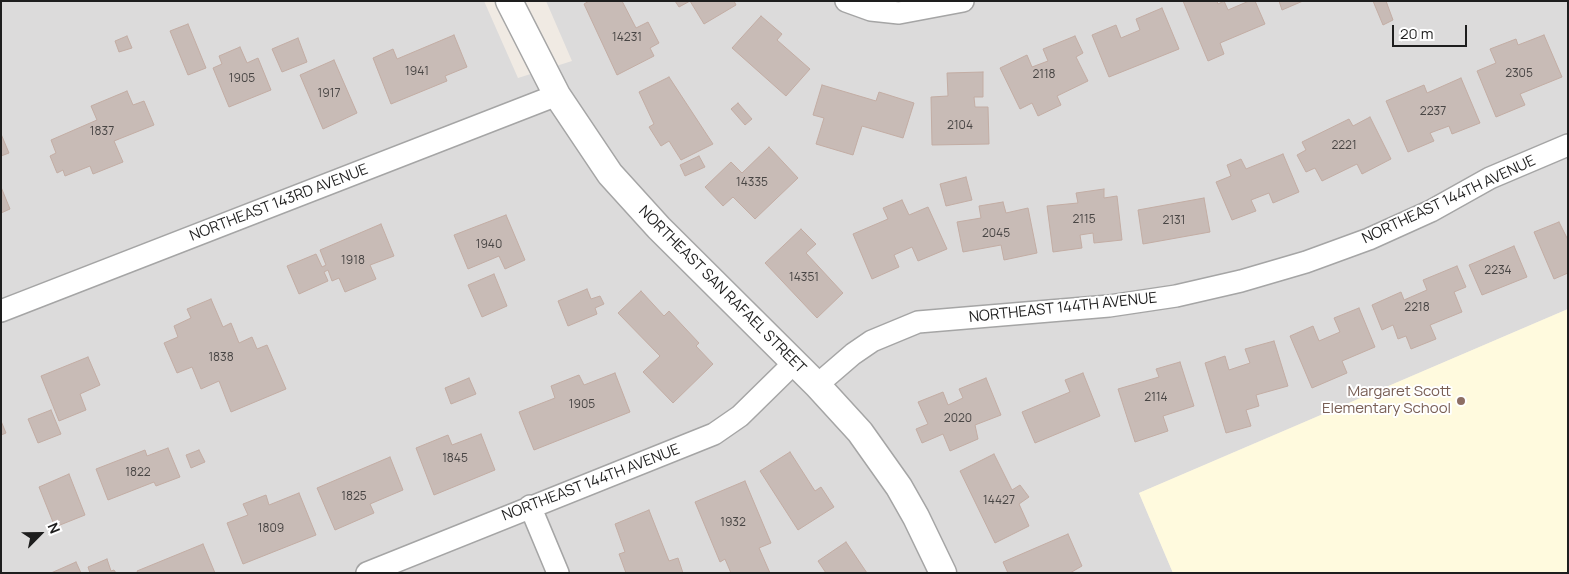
<!DOCTYPE html>
<html>
<head>
<meta charset="utf-8">
<style>
	body { margin:0 }
	#map { position:relative; width:1569px; height:574px; overflow:hidden; background:#f0eae3; font-family:Manrope,sans-serif }
	canvas { display:block }
	.frame { position:absolute; inset:0; border:2px solid #1e1e1e; pointer-events:none }
	.north { position:absolute; left:15px; top:509px; width:50px; height:50px; -webkit-text-stroke:4px #fff; paint-order:stroke; rotate:67deg; font-size:14px; font-weight:700; line-height:20px; text-align:center; color:#1e1e1e }
	.north::after { content:''; display:block; margin:auto; width:18px; height:22px; background:#1e1e1e; clip-path:polygon(50% 0,100% 100%,50% 72%,0 100%) }
	.scale { position:absolute; left:1392px; top:25px; width:75px; height:22px; box-sizing:border-box; border:2px solid #1e1e1e; border-top:0; padding-left:6px; font-size:15px; line-height:18px; white-space:nowrap; color:#1e1e1e; -webkit-text-stroke:4px #fff; paint-order:stroke }
</style>
</head>
<body>
<div id="map">
<canvas width="1569" height="574"></canvas>
<div class="frame"></div>
<div class="north">N</div>
<div class="scale">20 m</div>
</div>
<script>
const ctx = document.querySelector('canvas').getContext('2d');
ctx.lineJoin = 'round';
function fill(path, color) {
  ctx.fillStyle = color;
  ctx.fill(path, 'evenodd');
}
function toPath(rows) {
  const path = new Path2D();
  for (const r of rows) {
    path.moveTo(r[0], r[1]);
    for (let i = 2; i < r.length; i += 2) path.lineTo(r[i], r[i + 1]);
  }
  return path;
}
function stroke(path, color, width, dash) {
  ctx.strokeStyle = color;
  ctx.lineWidth = width;
  ctx.lineCap = dash ? 'butt' : 'round';
  ctx.setLineDash(dash || []);
  ctx.stroke(path);
}
function label(font, color, halo, rows, align = 'center') {
  ctx.font = font + ' Manrope,sans-serif';
  ctx.lineWidth = 4;
  ctx.setLineDash([]);
  ctx.textBaseline = 'middle';
  ctx.strokeStyle = halo;
  ctx.fillStyle = color;
  for (const [text, x, y, turn = 0] of rows) {
    ctx.save();
    ctx.translate(x, y);
    ctx.rotate((+turn || 0) * Math.PI / 180);
    ctx.textAlign = isNaN(turn) ? turn : align;
    if (halo) ctx.strokeText(text, 0, 0);
    ctx.fillText(text, 0, 0);
    ctx.restore();
  }
}
const residential = toPath([
	[1,1,484,1,518,78,572,61,546,1,1568,1,1568,309,1139,493,1173,573,1,573]
]);
const education = toPath([
	[1568,309,1568,573,1173,573,1139,493]
]);
const building = toPath([
	[589,1,622,1,636,28,648,22,659,43,650,48,654,56,617,75,584,4,589,1],
	[675,1,690,1,679,7,675,1],
	[690,1,734,1,736,5,704,24,690,1],
	[1183,1,1217,1,1218,4,1224,1,1228,10,1249,1,1255,1,1265,24,1220,43,1224,54,1208,61,1183,1],
	[1279,1,1303,1,1282,10,1279,1],
	[1373,1,1386,1,1393,20,1383,25,1373,1],
	[1162,8,1179,49,1109,77,1092,35,1116,25,1121,38,1140,30,1136,19,1162,8],
	[761,16,782,34,777,40,810,69,786,96,732,48,761,16],
	[188,24,206,68,188,75,170,31,188,24],
	[454,35,467,67,445,76,447,81,391,104,373,58,393,49,397,59,454,35],
	[1544,35,1562,77,1520,94,1525,105,1496,117,1477,71,1496,63,1490,49,1516,39,1518,45,1544,35],
	[127,36,132,48,119,52,115,41,127,36],
	[1075,36,1083,53,1076,57,1088,81,1057,96,1061,105,1038,116,1032,103,1020,109,1000,68,1027,55,1032,67,1048,61,1043,49,1075,36],
	[298,38,307,62,282,72,272,49,298,38],
	[240,47,247,63,258,58,271,90,229,107,213,68,222,64,219,56,240,47],
	[334,60,357,113,323,129,300,75,334,60],
	[983,72,983,97,974,97,975,107,988,107,989,144,932,145,931,97,948,96,947,73,983,72],
	[669,77,713,144,681,160,669,141,661,146,649,127,654,124,639,92,669,77],
	[1461,78,1480,123,1452,134,1449,126,1430,133,1434,141,1408,152,1386,101,1424,85,1427,93,1461,78],
	[822,85,876,101,879,92,914,103,903,138,862,126,853,155,816,144,824,118,813,115,822,85],
	[127,91,133,105,144,101,154,125,114,141,123,162,93,174,90,166,65,176,63,170,57,173,50,156,56,153,51,140,97,120,91,106,127,91],
	[738,103,752,119,745,125,731,109,738,103],
	[1370,117,1391,159,1362,174,1357,164,1322,181,1315,168,1306,172,1297,155,1306,150,1302,142,1349,119,1353,126,1370,117],
	[1,134,9,153,1,156,1,134],
	[769,147,798,178,755,219,733,197,723,206,705,187,731,162,742,173,769,147],
	[1283,154,1299,192,1273,203,1269,193,1251,200,1256,211,1232,220,1216,182,1231,176,1227,165,1241,159,1246,169,1283,154],
	[699,156,705,167,685,176,680,165,699,156],
	[966,177,972,200,946,206,940,184,966,177],
	[1,187,10,209,1,213,1,187],
	[1104,189,1104,198,1117,196,1122,240,1094,243,1093,233,1080,235,1082,248,1053,252,1047,206,1078,203,1076,193,1104,189],
	[1204,198,1210,232,1143,244,1138,210,1204,198],
	[902,200,909,215,928,207,947,249,918,261,912,247,894,255,899,267,872,279,853,234,888,219,883,208,902,200],
	[1003,202,1006,213,1028,208,1037,253,1004,260,1001,245,963,252,957,222,981,218,979,206,1003,202],
	[506,215,525,260,505,269,499,256,468,269,454,235,506,215],
	[1559,222,1568,240,1568,273,1554,279,1534,232,1559,222],
	[381,224,394,256,370,265,376,279,345,292,339,278,332,281,328,270,324,272,328,281,299,294,287,266,316,254,322,267,326,265,320,250,381,224],
	[801,229,816,244,806,253,843,293,817,318,765,263,801,229],
	[1514,246,1527,277,1482,295,1469,265,1514,246],
	[1457,266,1466,287,1454,292,1462,312,1430,325,1436,339,1411,349,1406,336,1398,339,1393,325,1382,330,1372,305,1401,292,1404,300,1427,290,1423,280,1457,266],
	[494,274,507,306,482,317,468,285,494,274],
	[587,289,591,299,600,296,604,304,595,308,597,314,568,326,558,301,587,289],
	[641,291,664,316,669,311,699,343,696,346,713,364,673,403,643,372,660,356,618,313,641,291],
	[211,299,223,327,231,323,239,343,252,337,257,349,267,345,286,389,231,412,219,381,201,389,192,367,177,373,164,343,178,337,174,326,191,318,187,309,211,299],
	[1359,308,1375,347,1342,361,1347,373,1312,388,1290,336,1313,326,1319,341,1340,332,1334,318,1359,308],
	[1274,341,1288,386,1256,395,1259,406,1246,410,1251,426,1226,433,1205,363,1225,356,1229,370,1250,363,1245,349,1274,341],
	[88,357,100,385,80,394,86,410,59,421,41,376,88,357],
	[1180,362,1194,406,1163,416,1168,431,1135,442,1118,389,1159,377,1156,369,1180,362],
	[615,373,630,412,534,450,519,412,555,398,551,386,579,375,584,385,615,373],
	[1083,373,1100,416,1035,443,1022,412,1070,392,1065,380,1083,373],
	[469,378,476,394,451,404,445,388,469,378],
	[986,378,1001,415,975,425,978,439,950,451,943,434,922,443,916,429,928,424,918,402,943,392,948,405,963,398,959,389,986,378],
	[51,410,61,434,38,443,28,419,51,410],
	[1,421,6,433,1,435,1,421],
	[481,434,495,470,434,495,416,448,448,435,452,445,481,434],
	[168,448,180,477,156,486,154,482,108,500,96,469,145,450,147,456,168,448],
	[199,450,205,462,191,468,186,455,199,450],
	[790,452,815,491,821,487,834,507,798,530,760,471,790,452],
	[994,454,1012,490,1020,485,1029,497,1019,504,1029,526,995,543,960,471,994,454],
	[390,457,403,490,370,504,374,513,335,530,317,488,390,457],
	[69,474,85,515,55,527,39,487,69,474],
	[745,481,771,543,759,548,770,573,731,573,725,559,720,562,695,502,745,481],
	[299,493,316,535,243,564,227,523,248,515,243,504,266,495,269,505,299,493],
	[649,510,669,561,678,558,683,573,626,573,619,554,625,552,615,524,649,510],
	[1068,534,1082,566,1070,573,1008,573,1003,562,1068,534],
	[846,542,867,573,826,573,818,561,846,542],
	[203,544,215,573,138,573,137,571,203,544],
	[107,559,111,571,114,570,116,573,90,573,88,567,107,559],
	[76,562,81,573,51,573,76,562]
]);
const minor = toPath([
	[846,1,871,10,899,13,963,1],
	[1,311,557,95],
	[817,385,853,354,872,341,918,322,1109,306,1176,296,1241,281,1306,262,1369,239,1431,211,1490,178,1568,145],
	[530,506,558,573],
	[367,573,714,434,740,416,795,362]
]);
const tertiary = toPath([
	[509,1,557,95,610,174,659,228,817,385,860,432,899,487,916,517,943,573]
]);
const markers = [
	[1461,401,5,"#8d6e63"]
];
const numberNames = [
	["14231",627,38],
	["1941",417,72],
	["2305",1519,74],
	["2118",1044,75],
	["1905",242,79],
	["1917",329,94],
	["2237",1433,112],
	["2104",960,126],
	["1837",102,132],
	["2221",1344,146],
	["14335",752,183],
	["2115",1084,220],
	["2131",1174,221],
	["2045",996,234],
	["1940",489,245],
	["1918",353,261],
	["2234",1498,271],
	["14351",804,278],
	["2218",1417,308],
	["1838",221,358],
	["2114",1156,398],
	["1905",582,405],
	["2020",958,419],
	["1845",455,459],
	["1822",138,473],
	["1825",354,497],
	["14427",999,501],
	["1932",733,523],
	["1809",271,529]
];
const streetNames = [
	["NORTHEAST 144TH AVENUE",1449,200,-25],
	["NORTHEAST 143RD AVENUE",279,203,-21],
	["NORTHEAST SAN RAFAEL STREET",722,290,45],
	["NORTHEAST 144TH AVENUE",1063,308,-6],
	["NORTHEAST 144TH AVENUE",591,483,-21]
];
const educationNames = [
	["Margaret Scott",1451,392],
	["Elementary School",1451,409]
];
fill(residential, '#dcdbdb');
fill(education, '#fffade');
fill(building, '#c8bbb6');
stroke(building, '#c3ada4', 1);
stroke(minor, '#a5a5a5', 24);
stroke(tertiary, '#a5a5a5', 29);
stroke(minor, '#fff', 21);
stroke(tertiary, '#fff', 26);
for (const [x, y, r, color] of markers) {
  const dot = new Path2D();
  dot.arc(x, y, r, 0, 2 * Math.PI);
  ctx.fillStyle = color;
  ctx.fill(dot);
  stroke(dot, '#fff', 2);
}
label('12px', '#484544', null, numberNames);
label('15px', '#1e1e1e', '#fff', streetNames);
label('15px', '#785e54', '#fff', educationNames, 'right');
</script>
</body>
</html>
